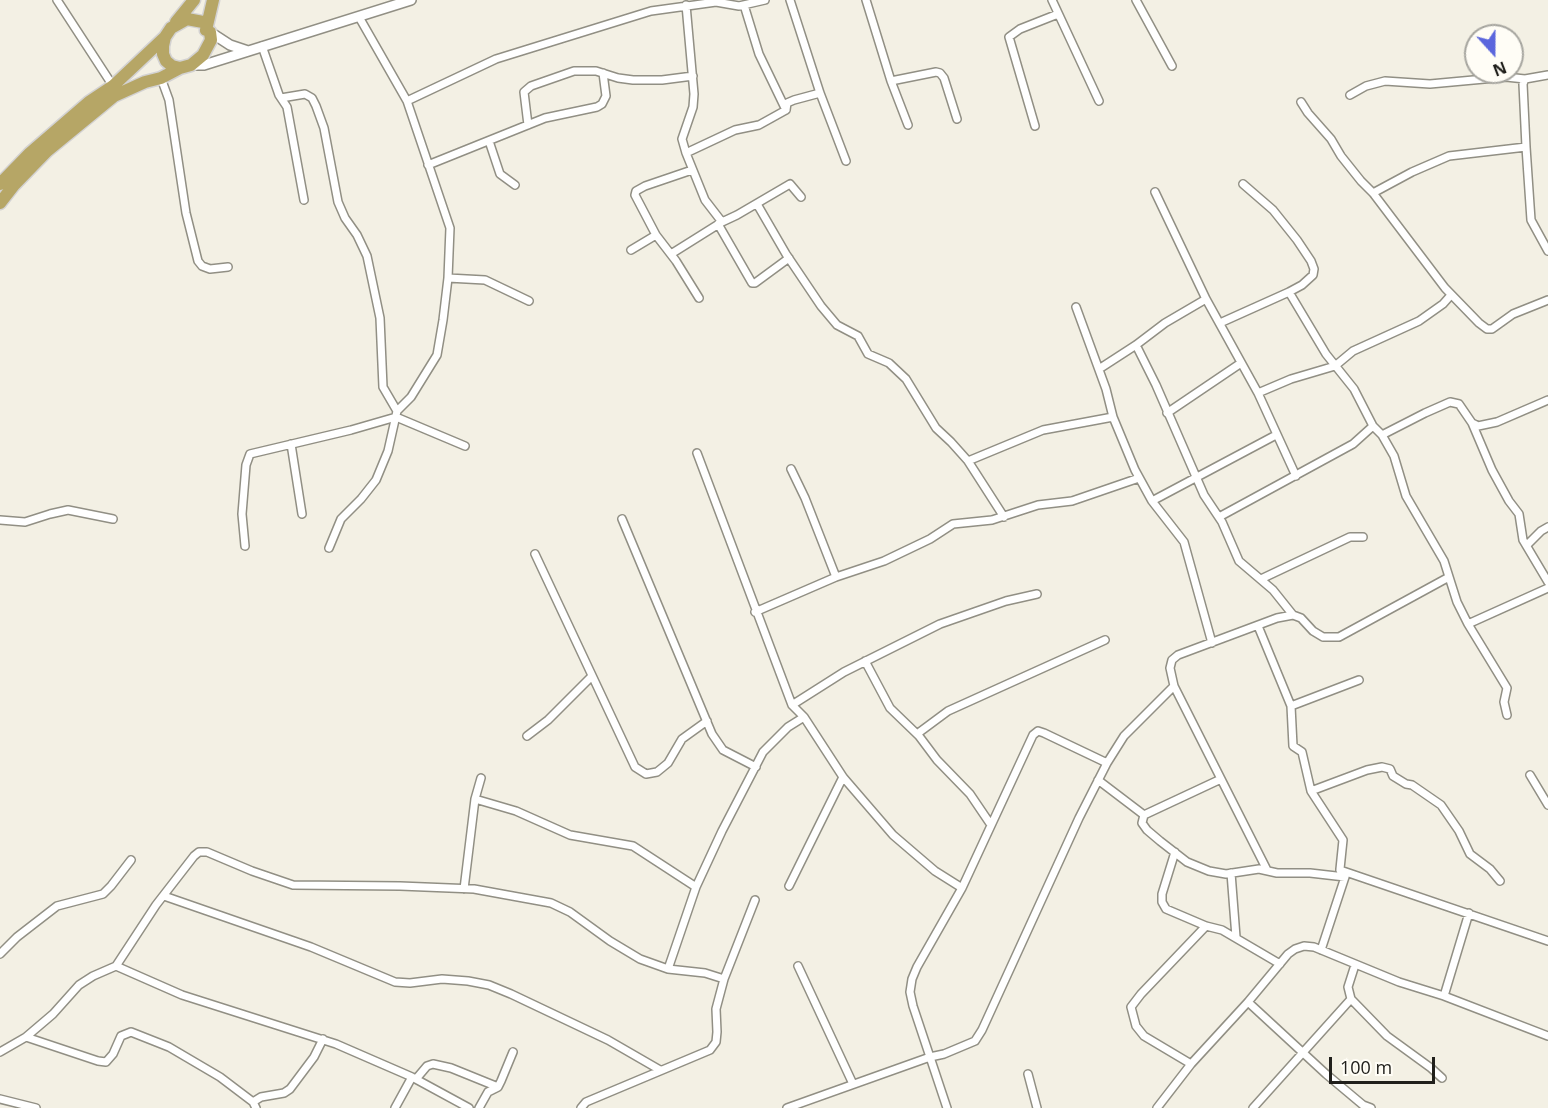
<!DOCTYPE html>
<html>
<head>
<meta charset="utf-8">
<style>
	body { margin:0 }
	#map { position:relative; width:1548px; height:1108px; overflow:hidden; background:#f3f0e4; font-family:"Open Sans",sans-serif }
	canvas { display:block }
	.north { position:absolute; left:1464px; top:24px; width:60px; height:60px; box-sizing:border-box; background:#fffdf6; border:2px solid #a6a59f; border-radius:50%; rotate:159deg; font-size:16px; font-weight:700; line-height:24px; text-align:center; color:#21201c }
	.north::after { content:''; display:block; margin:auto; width:21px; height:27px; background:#5b66dd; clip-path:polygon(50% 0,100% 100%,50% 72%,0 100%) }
	.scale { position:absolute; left:1329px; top:1057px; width:106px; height:27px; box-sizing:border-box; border:3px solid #21201c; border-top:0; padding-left:8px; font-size:18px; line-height:21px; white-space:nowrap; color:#21201c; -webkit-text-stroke:4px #fffdf6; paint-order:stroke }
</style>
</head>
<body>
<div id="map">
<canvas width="1548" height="1108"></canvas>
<div class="north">N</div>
<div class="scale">100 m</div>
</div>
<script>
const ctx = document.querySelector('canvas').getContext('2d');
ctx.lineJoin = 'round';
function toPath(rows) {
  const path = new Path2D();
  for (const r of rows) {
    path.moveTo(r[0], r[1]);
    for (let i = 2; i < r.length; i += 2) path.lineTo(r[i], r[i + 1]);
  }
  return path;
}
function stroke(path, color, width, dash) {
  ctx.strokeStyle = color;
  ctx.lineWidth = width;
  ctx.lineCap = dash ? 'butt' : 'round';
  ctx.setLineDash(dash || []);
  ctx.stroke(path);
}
const minor = toPath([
	[57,0,113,86],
	[790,0,820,93,846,161],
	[866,0,891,81,908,125],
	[1052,0,1099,101],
	[1136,0,1172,66],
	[686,5,694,94,693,107,682,139,686,153,705,200,722,222],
	[744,5,759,54,786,110,787,103,794,100,820,93],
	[359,17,407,101,450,228,448,278,485,280,529,301],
	[262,46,279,95,287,107,304,200],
	[161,78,169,100,186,213,198,261,202,266,210,269,228,267],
	[891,81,936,72,940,73,944,78,957,119],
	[1350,95,1366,86,1385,81,1430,84,1506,77,1525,79],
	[281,98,305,94,312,98,316,106,324,128,338,202,345,218,357,235,367,256,380,318,383,387,397,411,388,451,376,480,361,499,341,519,329,548],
	[407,101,496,59,651,11,716,2,739,6,765,0],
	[1301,102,1308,113,1331,139,1341,156,1361,181,1373,193,1445,288,1479,323,1487,329,1492,329,1513,314,1548,300],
	[528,125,524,92,531,86,574,71,596,71,618,78,633,80,662,80,693,76],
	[1035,126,1009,37,1020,29,1058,14],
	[489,141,500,174,515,185],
	[1526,147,1531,220,1548,251],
	[686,153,735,130,759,125,786,110],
	[428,165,545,118,597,107,602,104,606,96,603,73],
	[692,170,645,186,636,191,635,195,656,235,676,261,699,298],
	[1155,192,1206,299,1258,393,1296,476],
	[1373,193,1412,172,1449,156,1526,147,1523,84,1525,79,1548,75],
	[757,204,786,254,821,306,837,325,858,336,868,354,889,363,906,379,936,428,951,442,968,461,1004,517],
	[718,224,752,283,755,283,789,258],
	[631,250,656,235],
	[671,254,722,222,737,215,790,184,801,197],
	[1289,292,1326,354,1354,389,1373,426,1382,435,1394,456,1406,496,1444,561,1457,602,1468,624,1548,588],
	[1076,307,1106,389,1113,417,1135,470,1152,501,1184,542,1212,643],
	[1220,323,1289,292,1302,285,1313,275,1314,269,1311,261,1297,240,1273,210,1243,184],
	[1136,345,1156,385,1204,495,1222,522,1239,561,1273,590,1293,615],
	[1099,369,1136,345,1165,323,1206,299],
	[1258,393,1291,379,1335,366,1353,351,1419,321,1443,304,1451,295],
	[397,411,411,397,437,355,443,320,448,278],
	[1167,413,1241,363],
	[1472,423,1492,470,1509,501,1519,514,1523,540,1548,582],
	[1382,435,1425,413,1450,402,1459,404,1472,423,1478,426,1497,422,1548,400],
	[291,444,302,514],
	[697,453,792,705,804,717,843,777,893,835,935,871,962,888],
	[968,461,1043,430,1113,417],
	[791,469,805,498,836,577],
	[1152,501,1276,435],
	[1219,517,1353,444,1373,426],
	[622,519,712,734,723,750,756,767],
	[0,520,25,522,50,514,68,510,113,519],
	[1527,545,1541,531,1548,527],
	[245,546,242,514,246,465,250,454,351,430,396,417,465,446],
	[535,554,635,767,646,774,657,772,668,763,682,739,707,721],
	[1261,579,1350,537,1363,537],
	[755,612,836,577,884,561,930,539,953,524,992,520,1038,505,1072,501,1139,478],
	[1468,624,1507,688,1504,702,1507,715],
	[1258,626,1291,706,1293,746,1302,752,1311,791,1343,840,1340,869,1345,877,1321,950],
	[865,661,890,708,919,736,937,760,970,794,991,825],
	[792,705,844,672,940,624,1006,601,1037,594],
	[1291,706,1359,680],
	[917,734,948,711,1105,640],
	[527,736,548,720,592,676],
	[1530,775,1548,805],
	[1098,780,1144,815],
	[1311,791,1367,770,1382,767,1390,769,1393,776,1406,784,1412,785,1441,805,1459,831,1470,854,1490,869,1500,881],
	[475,799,516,811,570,835,633,846,696,887],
	[1144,815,1142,823,1147,830,1160,841,1187,862,1209,871,1226,874,1259,869,1277,873,1310,873,1345,877],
	[1144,815,1221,779],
	[1175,852,1162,894,1162,902,1166,909,1206,926,1222,930,1280,964],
	[1267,870,1174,686,1170,668,1172,660,1178,655,1277,618,1293,615,1301,618,1313,631,1323,637,1339,637,1449,577],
	[1340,870,1548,941],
	[1231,873,1236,937],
	[789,886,843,777],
	[464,889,475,799,481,778],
	[164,896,311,947,395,982,410,983,442,979,468,981,489,985,511,994,608,1040,660,1070],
	[0,954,17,937,57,906,103,894,111,886,131,860],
	[1355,965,1348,987,1351,999,1387,1036,1431,1068,1442,1078],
	[116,966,182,995,336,1044,412,1077,469,1108],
	[798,966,853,1084],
	[668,969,696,887,722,831,763,752,788,727,804,717],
	[1444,996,1469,913],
	[1248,1002,1326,1074,1363,1105,1371,1108],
	[26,1037,98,1061,106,1062,113,1054,121,1036,131,1032,169,1047,220,1077,253,1102,256,1108],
	[0,1052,26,1037,53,1014,79,985,93,976,116,966,156,905,194,856,199,852,207,852,252,871,293,885,400,886,474,889,551,903,570,912,610,941,640,959,668,969,705,973,724,979],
	[1191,1064,1144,1036,1136,1026,1131,1007,1141,994,1206,926],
	[1028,1074,1037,1108],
	[416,1079,427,1066,433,1064,451,1068,498,1087],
	[0,1099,36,1108],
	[253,1102,261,1097,284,1093,290,1089,314,1057,323,1039],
	[395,1108,412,1077],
	[479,1108,488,1092,498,1087,501,1081,513,1052],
	[581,1108,586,1102,710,1050,716,1042,717,1032,716,1009,724,979,755,900],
	[787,1108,930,1057,944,1054,975,1041,982,1030,1079,818,1107,763,1124,736,1174,686],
	[947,1108,913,1006,910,992,912,979,917,967,962,888,1033,735,1038,731,1044,733,1107,763],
	[1157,1108,1191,1064,1248,1002,1288,954,1295,949,1304,946,1314,947,1399,982,1444,996,1548,1036],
	[1253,1108,1351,999]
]);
const secondary = toPath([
	[210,32,230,45,248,51],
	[191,65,204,65,411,0]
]);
const trunk = toPath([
	[187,19,203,22,207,26,206,30,210,32,211,40,203,55,191,65,180,68,172,66,166,61,163,54,163,46,165,37,171,28,187,19],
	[176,22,194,0],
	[206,30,213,0],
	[0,184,30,153,89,102,113,86,165,37],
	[0,203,14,185,47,151,114,96,145,82,161,78,180,68]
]);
stroke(minor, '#918f84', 10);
stroke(secondary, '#918f84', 12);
stroke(trunk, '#d3d2d2', 15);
stroke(minor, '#fff', 7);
stroke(secondary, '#fff', 9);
stroke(trunk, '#b6a666', 12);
</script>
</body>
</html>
